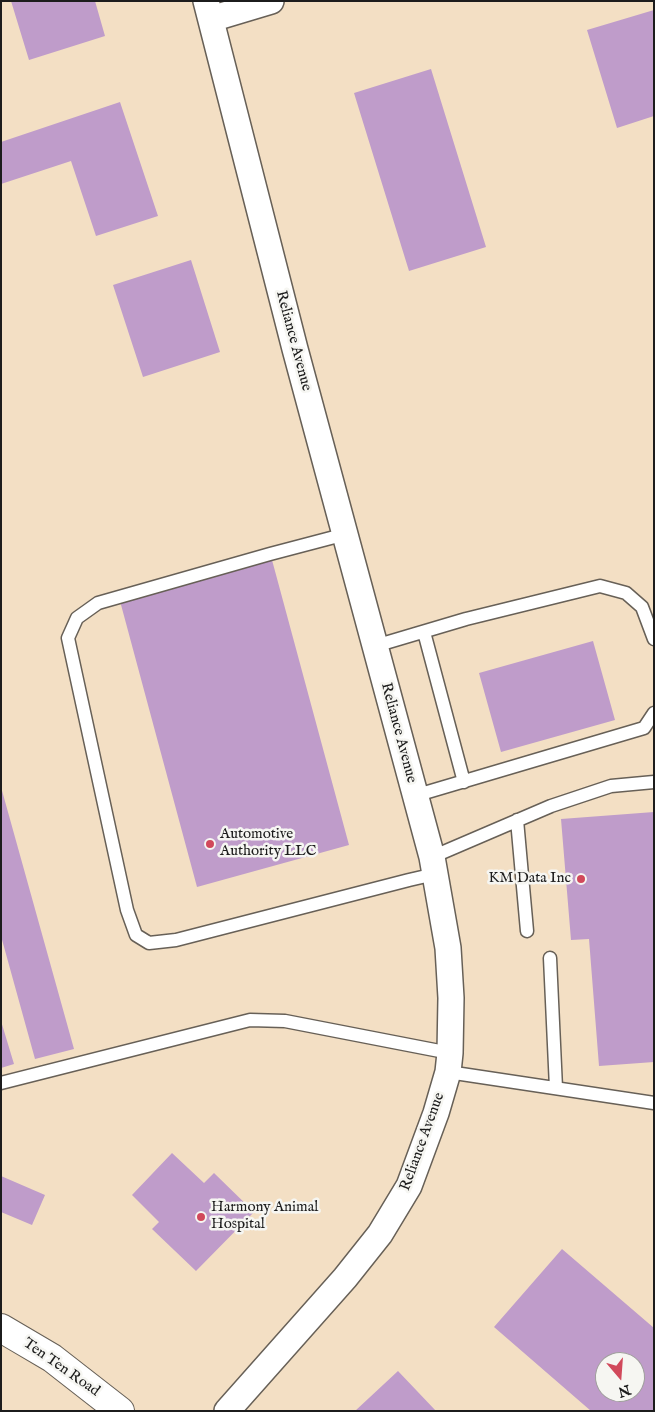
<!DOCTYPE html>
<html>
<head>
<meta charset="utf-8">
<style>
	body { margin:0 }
	#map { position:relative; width:655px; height:1412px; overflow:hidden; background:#f3dfc4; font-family:"IM FELL English",serif }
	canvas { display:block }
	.frame { position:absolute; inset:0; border:2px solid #1c1c1c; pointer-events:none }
	.north { position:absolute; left:595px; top:1352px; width:50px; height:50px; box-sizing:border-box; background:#f6f6f2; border:1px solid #9f9f9c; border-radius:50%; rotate:162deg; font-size:14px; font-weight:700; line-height:20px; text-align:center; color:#1c1c1c }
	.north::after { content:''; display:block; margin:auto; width:18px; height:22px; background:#d1495b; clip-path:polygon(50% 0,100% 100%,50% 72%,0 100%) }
</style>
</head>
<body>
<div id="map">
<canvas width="655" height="1412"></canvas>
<div class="frame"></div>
<div class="north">N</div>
</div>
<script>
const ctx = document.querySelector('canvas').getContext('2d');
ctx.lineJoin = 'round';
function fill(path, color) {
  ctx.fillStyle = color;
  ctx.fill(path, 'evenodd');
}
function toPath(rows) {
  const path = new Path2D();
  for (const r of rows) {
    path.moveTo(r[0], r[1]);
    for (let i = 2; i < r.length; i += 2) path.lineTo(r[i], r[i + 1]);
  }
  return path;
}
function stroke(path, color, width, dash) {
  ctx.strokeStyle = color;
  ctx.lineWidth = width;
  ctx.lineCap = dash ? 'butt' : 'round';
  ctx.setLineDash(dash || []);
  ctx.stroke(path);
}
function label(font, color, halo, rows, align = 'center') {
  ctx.font = font + ' "IM FELL English",serif';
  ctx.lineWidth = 5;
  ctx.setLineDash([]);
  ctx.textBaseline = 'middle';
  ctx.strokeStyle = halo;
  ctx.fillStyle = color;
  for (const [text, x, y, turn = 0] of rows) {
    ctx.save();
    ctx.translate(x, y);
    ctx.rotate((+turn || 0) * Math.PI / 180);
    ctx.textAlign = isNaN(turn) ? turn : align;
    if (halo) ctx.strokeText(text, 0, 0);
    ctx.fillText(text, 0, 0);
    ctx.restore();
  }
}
const building = toPath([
	[11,1,95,1,105,36,29,60],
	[654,10,654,116,617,128,587,30],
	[431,69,486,247,409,271,354,93],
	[120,102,158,216,96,236,71,161,1,184,1,142],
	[191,260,220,352,143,377,113,285],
	[272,560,349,845,197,887,120,601],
	[593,641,615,720,501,752,479,673],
	[1,787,74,1049,35,1059,1,936],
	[654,812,654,1062,599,1066,589,939,571,940,561,819],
	[1,1021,14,1064,1,1068],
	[172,1153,204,1183,214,1173,254,1212,196,1271,152,1229,159,1222,132,1195],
	[1,1176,45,1195,32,1225,1,1212],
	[562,1249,654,1328,654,1411,591,1411,494,1327],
	[605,1362,635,1362,635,1392,605,1392],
	[398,1371,436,1411,355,1411]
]);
const lane = toPath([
	[346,534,270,554,98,603,77,618,68,638,127,910,136,935,149,943,176,940,409,880,435,874],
	[424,632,464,782],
	[375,646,466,619,600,586,626,593,642,607,654,639],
	[414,796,644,728,654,713],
	[517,820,527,931],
	[432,857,551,806,611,786,654,782],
	[550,958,556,1088],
	[448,1072,654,1103],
	[1,1083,250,1020,285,1021,450,1053]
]);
const street = toPath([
	[206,1,295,349,432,857,448,948,451,998,450,1053,448,1072,436,1113,409,1186,380,1234,345,1278,227,1411],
	[211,19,271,1]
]);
const secondary = toPath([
	[1,1328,52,1358,120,1411]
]);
const markers = [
	[210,844,5,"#d1495b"],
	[581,879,5,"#d1495b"],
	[201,1217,5,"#d1495b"]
];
const streetNames = [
	["Reliance Avenue",293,341,75],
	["Reliance Avenue",398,733,75],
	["Reliance Avenue",423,1142,-70],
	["Ten Ten Road",61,1368,35]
];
const poiNames = [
	["Automotive",220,835],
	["Authority LLC",220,852],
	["KM Data Inc",571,879,"right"],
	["Harmony Animal",211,1208],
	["Hospital",211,1225]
];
fill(building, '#bf9cca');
stroke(lane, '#676057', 15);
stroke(street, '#676057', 28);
stroke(secondary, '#676057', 30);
stroke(lane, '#fff', 12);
stroke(street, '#fff', 25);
stroke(secondary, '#fff', 28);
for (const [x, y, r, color] of markers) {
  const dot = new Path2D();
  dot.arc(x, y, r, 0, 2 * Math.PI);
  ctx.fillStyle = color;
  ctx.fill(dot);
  stroke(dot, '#f6f6f2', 2);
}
label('15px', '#1c1c1c', '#f6f6f2', streetNames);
label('15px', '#1c1c1c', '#f6f6f2', poiNames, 'left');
</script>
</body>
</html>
